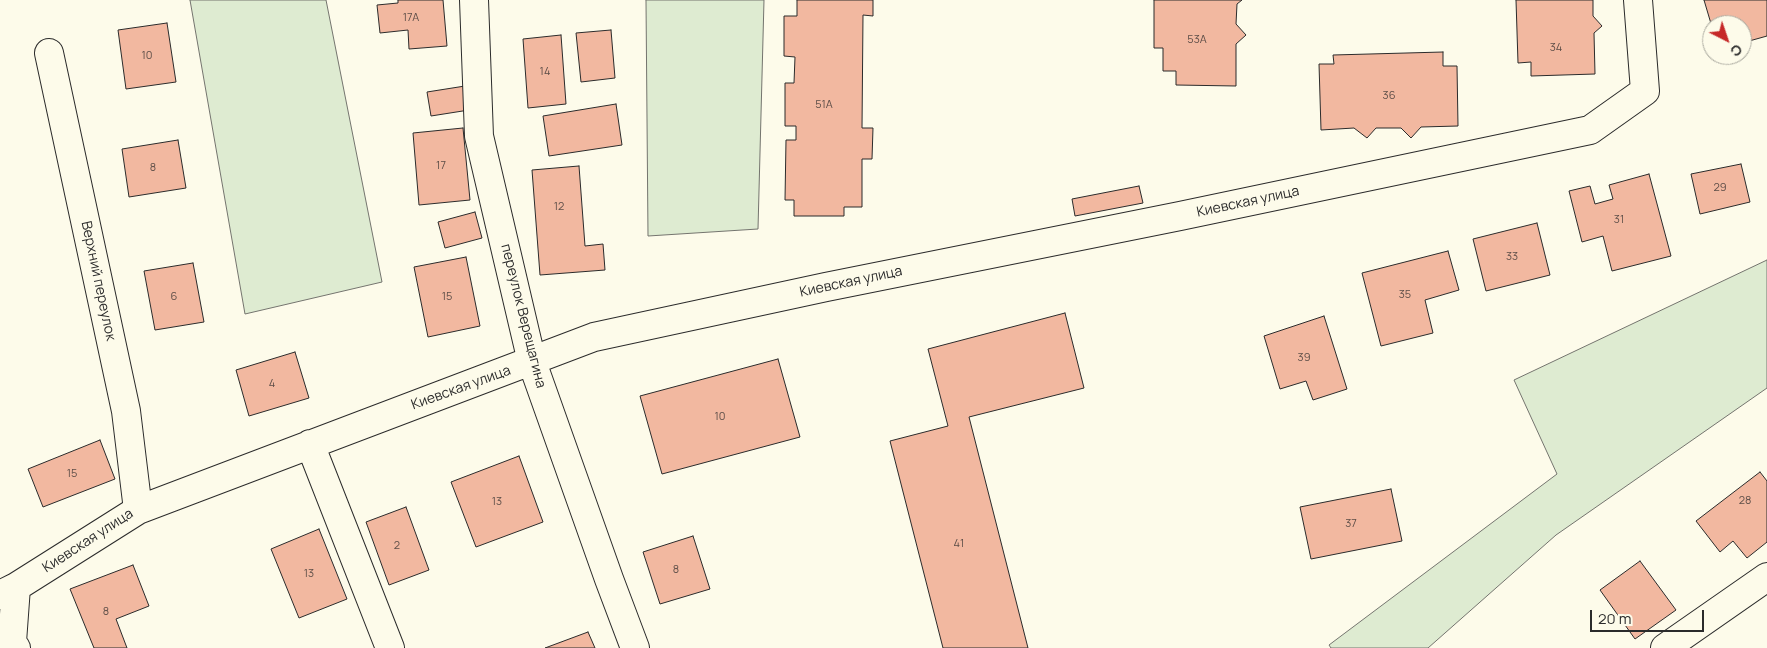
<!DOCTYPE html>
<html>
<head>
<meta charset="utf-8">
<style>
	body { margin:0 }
	#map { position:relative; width:1767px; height:648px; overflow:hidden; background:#fdfbea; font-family:Manrope,sans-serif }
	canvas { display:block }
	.north { position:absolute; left:1702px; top:15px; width:50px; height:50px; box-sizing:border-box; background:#fdfbea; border:1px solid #a9a89e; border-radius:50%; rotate:139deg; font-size:14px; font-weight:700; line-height:20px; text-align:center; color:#2b2b2b }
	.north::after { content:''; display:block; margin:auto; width:18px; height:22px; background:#c62828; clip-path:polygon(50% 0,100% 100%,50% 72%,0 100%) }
	.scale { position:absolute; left:1590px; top:610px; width:114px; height:22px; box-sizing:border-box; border:2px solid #2b2b2b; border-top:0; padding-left:6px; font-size:15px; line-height:18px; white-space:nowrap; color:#2b2b2b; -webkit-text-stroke:4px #fdfbea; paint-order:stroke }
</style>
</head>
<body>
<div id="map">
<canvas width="1767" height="648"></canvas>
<div class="north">С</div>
<div class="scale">20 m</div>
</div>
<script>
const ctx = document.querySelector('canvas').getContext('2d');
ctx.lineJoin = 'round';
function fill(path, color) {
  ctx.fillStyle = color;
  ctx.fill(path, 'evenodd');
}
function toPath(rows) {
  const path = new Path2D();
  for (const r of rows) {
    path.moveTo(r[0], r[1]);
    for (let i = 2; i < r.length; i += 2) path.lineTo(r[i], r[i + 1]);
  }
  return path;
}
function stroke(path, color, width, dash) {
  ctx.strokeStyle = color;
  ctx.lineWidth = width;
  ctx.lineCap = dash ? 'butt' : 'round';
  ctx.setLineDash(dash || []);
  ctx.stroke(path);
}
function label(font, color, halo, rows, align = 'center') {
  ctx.font = font + ' Manrope,sans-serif';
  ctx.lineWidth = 4;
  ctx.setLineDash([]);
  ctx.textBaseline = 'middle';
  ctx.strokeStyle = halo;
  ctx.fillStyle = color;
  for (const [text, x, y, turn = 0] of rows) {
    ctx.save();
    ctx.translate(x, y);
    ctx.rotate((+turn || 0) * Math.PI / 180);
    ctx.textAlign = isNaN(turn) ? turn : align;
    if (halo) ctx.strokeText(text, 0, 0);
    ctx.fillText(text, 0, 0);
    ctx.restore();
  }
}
const green = toPath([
	[190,0,326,0,382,282,245,314,190,0],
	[646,0,764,0,758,229,648,236,646,0],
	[1767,260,1767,388,1556,535,1428,648,1331,648,1329,645,1557,474,1514,380,1767,260]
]);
const building = toPath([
	[398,0,443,0,447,46,409,49,408,30,380,33,377,5,398,3,398,0],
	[797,0,873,0,873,16,863,15,862,128,873,128,872,159,862,159,862,207,844,207,844,216,794,216,794,200,785,200,786,140,796,140,796,126,785,126,785,83,794,83,795,57,784,56,784,16,797,16,797,0],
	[1154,0,1242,0,1237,4,1236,24,1246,35,1236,44,1236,86,1176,85,1176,71,1163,71,1163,48,1154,48,1154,0],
	[1516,0,1593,0,1593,16,1602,26,1594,33,1595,74,1531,76,1531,62,1518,63,1516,0],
	[1704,0,1767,0,1767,36,1742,43,1742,25,1712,25,1712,27,1704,0],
	[167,23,176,82,126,89,118,30,167,23],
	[611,30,615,78,581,82,576,33,611,30],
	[561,35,566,104,528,108,523,39,561,35],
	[1443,52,1443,66,1457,66,1458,126,1421,127,1411,138,1401,128,1376,128,1367,138,1354,128,1321,130,1319,64,1334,64,1333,55,1443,52],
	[465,86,469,110,431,116,427,92,465,86],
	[616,104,622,145,549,156,543,116,616,104],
	[463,128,470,200,419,205,413,133,463,128],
	[178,140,186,188,129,197,122,149,178,140],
	[1741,164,1750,202,1700,214,1691,174,1741,164],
	[579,166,585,246,603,244,605,270,540,275,532,170,579,166],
	[1649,174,1671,256,1612,271,1603,236,1582,242,1569,191,1590,186,1595,204,1613,199,1609,185,1649,174],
	[1139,186,1143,203,1075,216,1072,199,1139,186],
	[475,212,482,238,445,248,438,222,475,212],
	[1537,223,1550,275,1486,291,1473,239,1537,223],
	[1448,251,1459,290,1425,300,1433,333,1381,346,1362,273,1448,251],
	[466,257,480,326,428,337,414,267,466,257],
	[193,263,204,322,155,330,144,271,193,263],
	[1065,313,1084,388,969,417,1028,648,943,648,890,441,948,426,928,349,1065,313],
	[1324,316,1347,389,1313,400,1306,381,1280,389,1264,336,1324,316],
	[295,352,309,398,249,416,236,370,295,352],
	[778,359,800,437,662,474,640,396,778,359],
	[100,440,115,479,43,507,28,469,100,440],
	[519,456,543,522,476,547,451,482,519,456],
	[1760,472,1767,481,1767,542,1747,558,1733,541,1720,552,1696,521,1760,472],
	[1391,489,1402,541,1311,559,1300,507,1391,489],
	[406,507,429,570,389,585,366,522,406,507],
	[319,529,347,599,299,618,271,549,319,529],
	[693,536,710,589,660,604,643,552,693,536],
	[1640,561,1676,610,1635,639,1600,590,1640,561],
	[133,565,149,606,116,619,127,648,94,648,70,589,133,565],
	[588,632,595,648,545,648,588,632]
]);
const street = toPath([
	[474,0,479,136,532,362,609,579,635,648],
	[49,53,126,411,138,510],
	[310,444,390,648],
	[0,595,16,587,138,510,594,337,826,287,1180,216,1590,130,1645,91,1638,0],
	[16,648,12,642,16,587],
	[1665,648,1767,577]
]);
const numberNames = [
	["17А",411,18],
	["53А",1197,40],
	["34",1556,48],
	["10",147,56],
	["14",545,72],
	["36",1389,96],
	["51А",824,105],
	["17",441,166],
	["8",153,168],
	["29",1720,188],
	["12",559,207],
	["31",1619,220],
	["33",1512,257],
	["35",1405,295],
	["6",174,297],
	["15",447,297],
	["39",1304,358],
	["4",272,384],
	["10",720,417],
	["15",72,474],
	["28",1745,501],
	["13",497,502],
	["37",1351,524],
	["41",959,544],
	["2",397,546],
	["8",676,570],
	["13",309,574],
	["8",106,612]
];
const streetNames = [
	["Киевская улица",1248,202,-12],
	["Верхний переулок",98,281,78],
	["Киевская улица",851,282,-12],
	["переулок Верещагина",523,316,76],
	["Киевская улица",461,388,-20],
	["Киевская улица",88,541,-33]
];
fill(green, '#deebd1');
stroke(green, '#74746e', 1);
fill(building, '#f2b8a0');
stroke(building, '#2b2b2b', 1);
stroke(street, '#2b2b2b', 30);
stroke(street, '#fdfbea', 28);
label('11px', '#5d4e48', null, numberNames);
label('14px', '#2b2b2b', '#fdfbea', streetNames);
</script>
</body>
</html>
